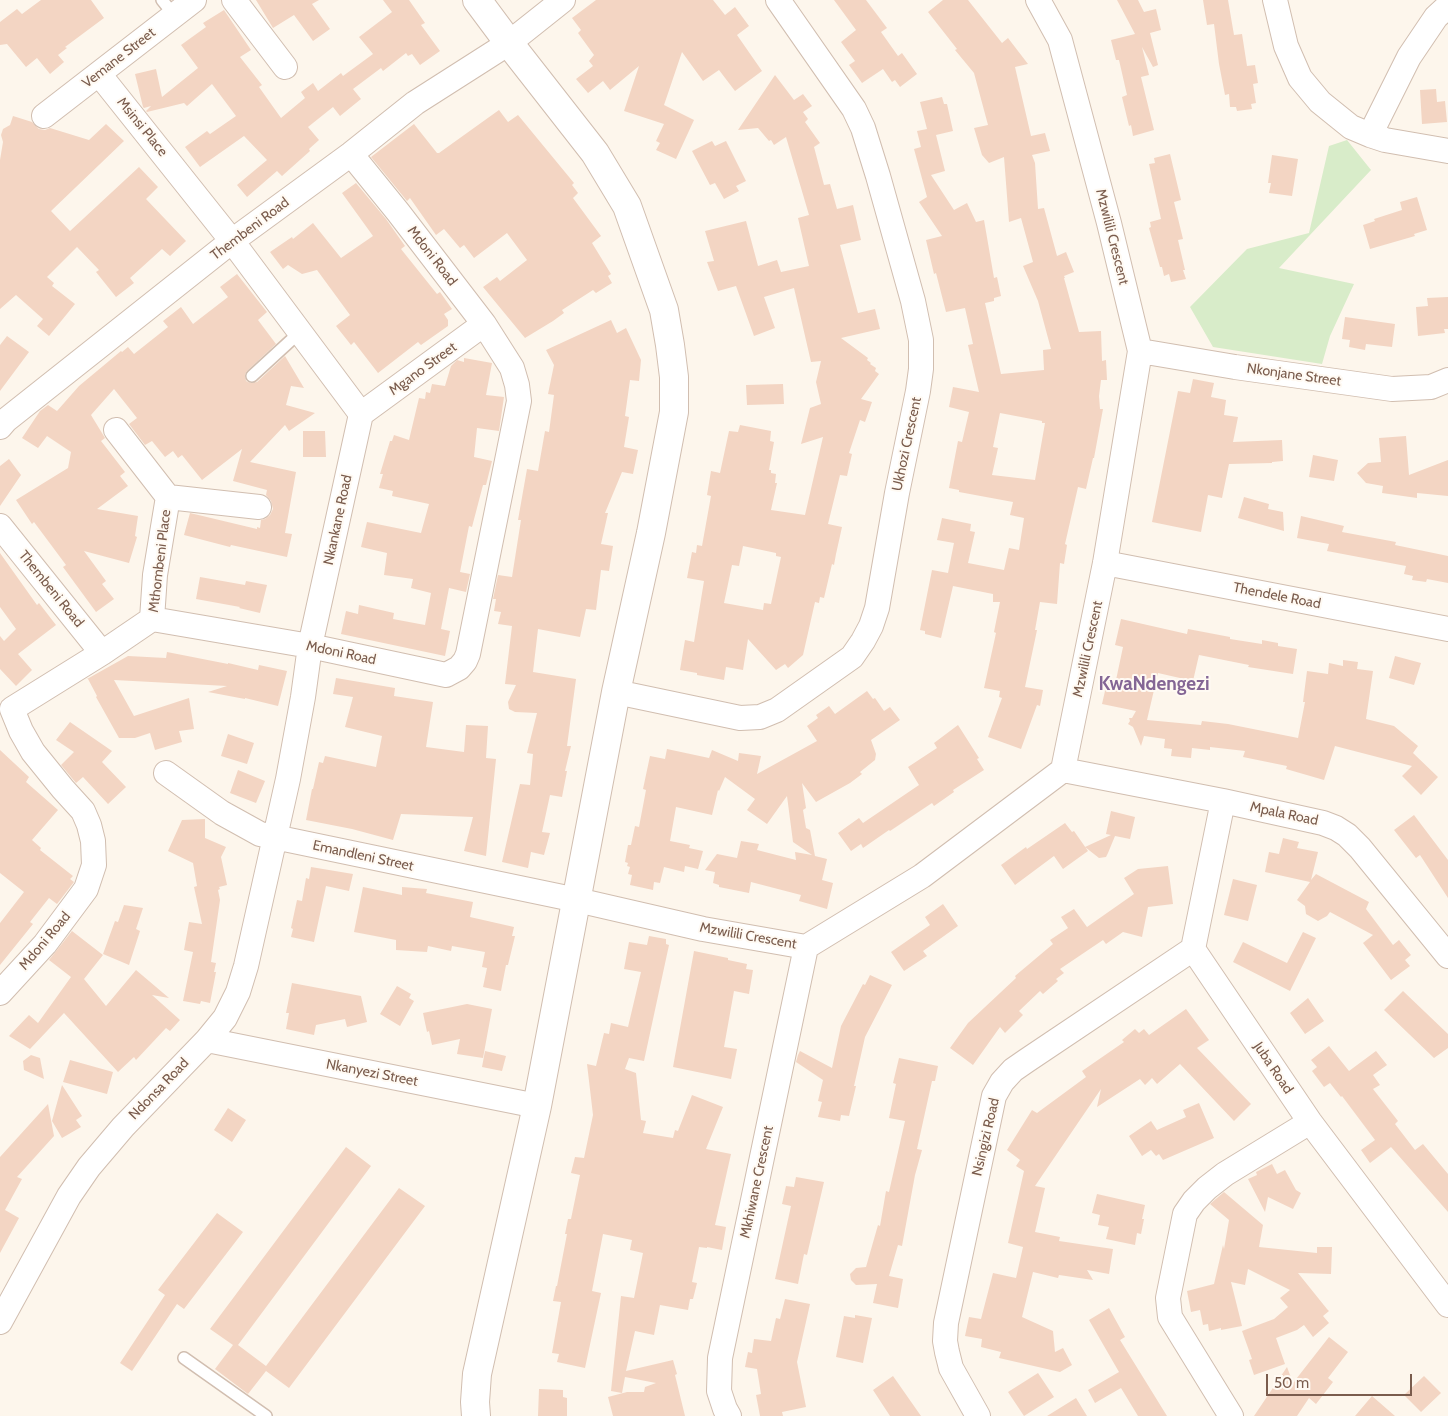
<!DOCTYPE html>
<html>
<head>
<meta charset="utf-8">
<style>
	body { margin:0 }
	#map { position:relative; width:1448px; height:1416px; overflow:hidden; background:#fdf6ec; font-family:Cabin,sans-serif }
	canvas { display:block }
	.scale { position:absolute; left:1266px; top:1374px; width:146px; height:22px; box-sizing:border-box; border:2px solid #7a5c4d; border-top:0; padding-left:6px; font-size:15px; line-height:18px; white-space:nowrap; color:#7a5c4d; -webkit-text-stroke:4px #fffaf3; paint-order:stroke }
</style>
</head>
<body>
<div id="map">
<canvas width="1448" height="1416"></canvas>
<div class="scale">50 m</div>
</div>
<script>
const ctx = document.querySelector('canvas').getContext('2d');
ctx.lineJoin = 'round';
function fill(path, color) {
  ctx.fillStyle = color;
  ctx.fill(path, 'evenodd');
}
function toPath(rows) {
  const path = new Path2D();
  for (const r of rows) {
    path.moveTo(r[0], r[1]);
    for (let i = 2; i < r.length; i += 2) path.lineTo(r[i], r[i + 1]);
  }
  return path;
}
function stroke(path, color, width, dash) {
  ctx.strokeStyle = color;
  ctx.lineWidth = width;
  ctx.lineCap = dash ? 'butt' : 'round';
  ctx.setLineDash(dash || []);
  ctx.stroke(path);
}
function label(font, color, halo, rows, align = 'center') {
  ctx.font = font + ' Cabin,sans-serif';
  ctx.lineWidth = 4;
  ctx.setLineDash([]);
  ctx.textBaseline = 'middle';
  ctx.strokeStyle = halo;
  ctx.fillStyle = color;
  for (const [text, x, y, turn = 0] of rows) {
    ctx.save();
    ctx.translate(x, y);
    ctx.rotate((+turn || 0) * Math.PI / 180);
    ctx.textAlign = isNaN(turn) ? turn : align;
    if (halo) ctx.strokeText(text, 0, 0);
    ctx.fillText(text, 0, 0);
    ctx.restore();
  }
}
const green = toPath([
	[1347,140,1371,170,1279,268,1354,284,1330,336,1322,364,1213,347,1190,307,1247,249,1309,233,1329,146]
]);
const building = toPath([
	[41,0,91,0,104,18,65,47,67,48,58,55,64,62,50,74,37,58,26,67,7,44,0,45,0,22,17,9,22,14],
	[256,0,319,0,312,4,330,29,313,41,294,15,273,28],
	[383,0,409,0,425,23,421,25,440,51,420,65,412,54,408,56,406,53,383,71,381,68,353,89,361,99,340,116,333,107,308,127,319,140,309,149,310,151,282,176,277,171,247,197,237,185,267,160,244,136,200,167,185,147,207,131,210,134,236,116,212,84,187,106,184,103,147,112,146,111,151,106,144,108,143,107,135,74,156,69,162,97,198,68,181,45,206,27,203,23,224,10,251,50,240,57,262,85,259,87,281,118,305,98,301,92,313,83,318,91,341,73,343,76,373,54,359,37,392,12],
	[596,0,713,0,725,15,735,7,749,26,737,35,762,71,735,91,719,70,703,81,682,52,664,105,694,120,676,159,656,150,660,143,656,141,664,124,624,111,639,66,610,90,603,81,588,93,576,79,593,66,589,61,594,55,578,33,581,30,572,18],
	[834,0,866,0,887,28,881,32,898,56,902,53,917,74,900,87,895,80,892,82,883,69,862,83,849,65,855,61,841,42,856,30],
	[943,0,968,0,1002,43,1008,38,1028,64,1015,67,1031,136,1045,133,1050,151,1032,155,1035,163,1038,209,1044,208,1057,256,1066,252,1074,272,1064,276,1065,278,1064,278,1079,332,1101,331,1102,361,1106,360,1107,380,1101,380,1099,396,1100,409,1103,409,1094,458,1093,458,1086,489,1078,487,1065,544,1067,545,1064,564,1060,563,1057,604,1040,602,1035,630,1037,630,1025,687,1043,690,1040,706,1037,705,1021,749,988,737,1002,698,999,697,1000,691,984,688,996,633,994,632,1000,602,993,602,993,594,953,586,941,638,925,634,925,631,920,630,932,570,948,573,954,543,937,540,942,518,971,524,970,531,975,532,968,563,1004,570,1009,548,1019,550,1024,518,1010,515,1013,502,959,492,959,490,949,488,958,441,962,442,969,412,949,407,953,387,979,392,968,345,973,344,965,308,946,312,936,273,934,274,926,240,942,236,919,202,927,197,914,149,921,147,917,131,927,129,920,102,942,97,944,104,947,104,953,131,936,135,945,171,931,175,954,210,967,203,976,222,984,220,994,278,997,277,1001,296,994,298,994,301,985,303,1001,374,1044,370,1043,350,1051,349,1038,301,1023,266,1033,262,1021,218,1009,222,1004,157,989,163,982,155,974,128,988,125,974,73,955,50,957,49,928,12],
	[1000,413,1042,421,1042,423,1045,423,1035,480,992,475,998,448,993,447],
	[1117,0,1138,0,1144,12,1156,9,1161,30,1150,33,1158,65,1153,67,1142,47,1149,75,1141,77,1154,130,1133,136,1131,125,1129,126,1122,97,1127,95,1119,60,1116,60,1111,40,1135,34],
	[1203,0,1228,0,1234,35,1242,34,1247,66,1255,65,1258,83,1253,84,1256,103,1251,104,1252,109,1237,111,1236,107,1230,107,1229,94,1225,95,1219,64,1214,24,1207,25],
	[775,75,794,100,803,94,812,106,803,112,808,119,805,122,820,143,814,147,824,185,830,184,837,209,853,205,861,240,840,245,858,313,875,309,880,329,841,338,868,358,867,360,871,363,870,364,876,368,875,371,879,374,861,399,872,402,865,422,860,420,849,453,852,454,847,476,840,475,828,524,842,527,836,554,834,565,832,564,824,598,820,597,819,603,815,602,803,655,788,668,785,664,776,670,748,639,743,670,726,667,724,680,697,675,697,673,680,670,685,640,694,642,704,581,687,578,692,552,696,553,697,545,702,546,711,496,707,495,711,471,720,473,729,431,738,432,740,425,771,431,770,441,774,442,769,470,771,470,771,473,776,474,775,483,777,483,771,510,805,515,823,437,801,444,810,408,821,404,816,382,821,361,811,362,794,288,764,297,775,328,754,336,736,286,718,291,707,262,714,261,705,231,746,221,758,266,777,260,781,272,809,266,798,218,809,215,786,137,774,145,771,140,769,141,758,128,738,130],
	[743,546,776,553,776,556,781,557,771,604,764,603,763,610,724,603,732,565,739,566],
	[1436,89,1437,102,1445,101,1447,122,1422,124,1420,90],
	[499,110,508,122,518,115,574,183,572,185,578,193,573,198,601,236,592,243,611,274,608,276,612,283,596,293,593,290,562,310,564,313,553,321,525,338,483,287,497,277,500,281,527,260,507,233,474,258,464,245,460,248,444,229,436,235,410,198,407,201,371,157,414,124,437,153,439,153],
	[13,116,32,122,39,129,45,130,50,128,89,140,106,124,124,141,51,211,70,231,139,167,158,187,146,199,186,241,170,256,162,249,130,278,134,283,116,297,96,272,99,270,77,247,47,277,54,283,52,286,75,304,49,336,37,326,43,319,16,295,0,309,0,160,3,142,1,135,3,129,10,125],
	[712,141,715,146,726,141,746,181,736,186,739,191,724,199,715,183,710,185,692,151],
	[1170,154,1181,200,1174,202,1183,239,1178,240,1185,270,1183,270,1186,279,1171,282,1169,274,1164,276,1162,267,1160,267,1149,228,1151,227,1150,222,1161,219,1149,164,1155,163,1154,158],
	[1272,155,1298,159,1292,196,1269,193,1271,183,1268,183],
	[356,183,386,219,405,246,401,249,437,294,440,292,452,309,444,314,448,320,448,326,421,345,418,342,378,373,354,342,351,345,336,326,350,315,317,270,302,274,288,265,283,269,270,252,292,237,293,239,313,223,341,258,373,236,342,193],
	[1417,197,1427,230,1414,234,1415,236,1370,249,1363,225,1375,221,1374,219,1402,210,1400,202],
	[237,274,267,312,258,320,276,344,247,371,245,374,246,381,250,383,257,382,285,356,304,388,291,386,286,405,315,413,289,431,285,425,250,462,296,472,285,533,292,534,287,557,231,545,230,547,184,535,190,513,257,529,257,527,260,528,261,520,265,519,270,515,273,509,271,501,266,495,267,490,233,481,242,449,202,480,182,455,178,458,173,451,165,457,152,441,145,445,129,424,137,418,114,389,91,415,105,438,101,441,125,472,120,476,128,486,97,509,138,516,135,536,137,537,129,563,84,551,106,581,102,584,114,599,96,612,63,567,66,565,34,522,32,524,16,500,68,468,71,452,47,436,38,448,22,438,40,411,48,405,57,411,79,386,121,351,122,352,128,347,134,354,168,327,163,321,181,307,193,324,228,297,220,287],
	[1448,297,1448,329,1444,329,1445,333,1418,336,1416,307,1428,306,1427,298],
	[1345,317,1395,324,1392,347,1366,344,1365,350,1349,347,1350,340,1342,339],
	[611,320,617,333,626,328,641,360,639,381,630,380,625,416,629,417,624,447,638,450,633,474,622,472,605,513,608,513,601,544,613,546,609,571,601,570,596,610,586,609,580,637,538,629,533,672,576,679,567,746,571,746,565,771,567,771,562,797,550,795,542,832,550,833,544,855,531,852,528,868,502,862,520,784,530,785,533,754,527,753,537,713,515,712,509,709,508,702,516,685,505,684,512,626,498,624,501,612,494,611,496,599,493,599,498,575,512,577,521,520,518,520,527,469,538,471,545,431,549,432,554,395,548,394,554,365,546,350],
	[7,336,29,352,0,391,0,345],
	[464,358,492,363,486,395,504,397,499,431,477,428,474,457,492,461,486,485,483,485,472,527,469,526,460,572,470,574,466,592,449,588,441,629,450,631,445,656,341,634,346,611,358,614,359,605,394,613,393,619,425,625,431,593,411,588,413,579,384,575,387,553,361,547,367,522,421,533,429,504,392,496,393,491,379,488,383,474,380,474,390,441,392,441,394,435,409,440,419,398,425,399,426,392,430,393,432,384,445,386,451,366,457,360,464,362],
	[1193,379,1214,383,1211,397,1226,400,1224,415,1238,417,1233,442,1282,440,1283,461,1272,462,1272,463,1229,464,1222,498,1208,495,1201,532,1152,522,1178,391,1190,393],
	[783,384,784,404,747,405,746,385],
	[303,431,325,431,326,457,303,457],
	[1406,436,1409,475,1448,460,1448,496,1417,493,1417,498,1382,493,1383,486,1366,483,1357,473,1368,463,1381,462,1379,438],
	[1313,455,1338,460,1334,481,1309,477],
	[9,459,21,475,0,506,0,466],
	[1244,497,1269,504,1268,509,1283,512,1284,531,1238,518],
	[1301,516,1344,526,1342,532,1396,542,1395,545,1448,556,1448,583,1427,579,1426,582,1412,580,1413,576,1404,574,1406,566,1327,551,1329,544,1297,538],
	[0,553,37,605,39,603,56,625,18,654,32,670,16,686,0,669,0,636,4,641,16,629,0,607],
	[200,577,245,585,246,581,267,585,260,613,239,608,240,607,196,599],
	[1121,619,1187,634,1188,629,1230,637,1230,639,1262,644,1262,640,1278,643,1278,646,1297,649,1293,674,1248,667,1249,665,1199,655,1193,681,1158,673,1147,720,1201,725,1202,721,1228,724,1298,738,1305,702,1303,702,1307,671,1328,674,1329,663,1343,666,1343,660,1358,662,1357,669,1373,671,1366,719,1394,726,1418,746,1413,753,1438,777,1421,795,1402,776,1412,766,1335,746,1324,780,1286,769,1287,766,1243,757,1245,751,1210,747,1210,750,1192,748,1191,758,1171,756,1172,749,1164,748,1165,739,1144,736,1141,746,1133,727,1128,724,1130,721,1129,718,1132,718,1136,711,1102,704,1108,678,1116,680,1123,647,1115,645],
	[167,652,228,664,228,663,258,670,259,665,287,671,278,706,245,698,245,699,208,692,227,686,114,680,134,716,189,698,194,729,179,731,182,742,155,750,150,733,135,738,119,738,96,697,97,696,88,679,87,679,128,656,166,658],
	[1395,656,1421,663,1414,685,1389,678],
	[336,678,395,688,394,696,433,702,426,747,464,752,466,725,488,726,486,758,496,759,486,856,464,851,473,817,401,814,393,840,352,829,306,820,312,789,313,789,319,762,323,763,325,756,376,767,382,736,345,727,353,697,333,694],
	[867,691,873,699,875,698,884,711,890,707,900,720,871,740,876,754,875,760,860,772,862,774,850,783,816,802,802,783,806,808,803,810,806,828,810,830,815,856,827,859,822,880,833,883,827,909,799,901,801,895,751,882,749,893,719,887,719,885,713,883,715,872,705,870,717,854,737,858,741,841,759,844,757,850,796,860,795,852,812,855,793,842,787,796,767,824,747,810,755,799,725,777,719,791,718,790,712,815,676,807,670,841,690,845,689,848,703,851,698,869,685,866,684,872,664,867,660,883,654,882,653,890,630,885,632,875,628,874,630,867,627,866,628,863,625,862,628,845,631,845,635,826,639,827,646,790,643,789,650,756,665,759,667,749,709,758,712,750,738,761,739,753,761,756,757,774,817,741,807,726,818,718,816,715,829,706,835,714],
	[70,722,112,751,102,762,126,787,108,804,83,777,76,783,61,765,74,752,56,740],
	[958,725,979,758,977,759,984,770,953,790,954,792,934,806,932,803,890,831,889,830,863,848,861,844,851,851,838,833,859,818,863,823,919,785,908,767,937,748,934,743],
	[228,734,254,743,247,764,221,756],
	[0,750,29,777,26,782,58,810,32,840,41,848,40,850,73,876,70,879,74,882,57,904,49,898,30,922,33,924,0,965,0,923,24,892,0,873],
	[238,770,265,781,256,803,230,793],
	[1111,811,1135,817,1130,839,1115,836,1108,853,1106,857,1099,858,1085,847,1111,835,1106,834],
	[1414,815,1448,860,1448,898,1420,855,1416,858,1394,830],
	[205,819,205,838,226,847,221,857,227,885,219,887,220,889,218,890,220,900,211,962,216,963,214,972,216,972,210,1003,201,1001,200,1004,183,1001,193,952,184,950,189,922,202,924,194,887,197,886,193,863,168,851,182,820],
	[1065,823,1072,832,1074,831,1088,851,1063,869,1054,856,1015,885,1001,865,1026,847,1027,849],
	[1283,838,1299,842,1297,848,1318,852,1311,880,1316,874,1369,902,1366,909,1393,945,1399,940,1411,955,1405,960,1410,966,1391,980,1363,943,1373,935,1330,912,1327,916,1318,921,1306,914,1305,906,1297,900,1310,882,1265,872,1269,852,1279,854],
	[1168,866,1173,904,1148,907,1142,937,1123,932,1106,944,1103,940,1060,969,1064,973,1056,979,1058,981,1043,994,1040,991,1019,1011,1023,1015,1005,1033,1000,1027,973,1065,950,1048,968,1023,1016,978,1015,976,1053,944,1050,940,1068,928,1061,917,1074,909,1087,927,1134,894,1124,878,1138,869],
	[311,867,353,874,349,891,326,886,314,942,291,937,293,929,291,928,297,900,302,901,306,878,309,879],
	[1233,879,1257,885,1248,921,1224,915],
	[363,887,402,895,402,887,427,889,426,893,473,902,470,917,514,927,512,936,515,936,508,965,506,965,501,991,483,987,487,968,482,967,485,952,452,946,451,951,428,946,427,952,396,950,396,940,354,932],
	[943,904,958,926,923,951,927,956,904,971,891,952,930,925,925,917],
	[124,905,143,908,136,929,140,931,129,965,103,954,115,921,118,922],
	[72,931,103,955,84,979,106,1006,136,970,169,998,152,995,180,1020,170,1031,166,1028,136,1060,134,1057,118,1072,64,1013,30,1049,9,1036,29,1015,38,1023,71,977,49,960],
	[1303,932,1316,938,1290,991,1233,962,1243,942,1287,963],
	[649,936,666,939,666,944,669,945,644,1061,629,1058,625,1069,636,1073,641,1120,646,1121,643,1133,673,1138,675,1130,678,1131,692,1095,723,1107,706,1149,731,1154,715,1225,726,1227,722,1250,707,1247,707,1248,699,1247,692,1282,697,1283,693,1299,690,1299,688,1310,660,1305,654,1335,635,1331,626,1371,673,1360,677,1374,675,1375,685,1416,613,1416,608,1397,627,1392,644,1392,645,1387,656,1383,625,1377,622,1393,611,1391,621,1296,634,1298,643,1253,630,1250,632,1240,603,1234,592,1291,601,1293,585,1368,557,1362,559,1354,552,1353,561,1302,553,1301,556,1286,557,1286,567,1234,565,1234,568,1219,571,1219,580,1175,571,1173,575,1157,584,1158,593,1115,587,1064,596,1066,604,1033,609,1034,611,1023,628,1027,641,972,624,969,629,942,647,945],
	[694,951,728,958,728,960,747,964,746,969,753,970,749,994,734,991,724,1047,737,1049,731,1079,673,1067],
	[870,975,892,985,865,1037,854,1086,856,1086,849,1116,841,1115,840,1121,818,1117,822,1102,818,1101,823,1080,796,1062,798,1055,800,1051,832,1068,841,1026,863,984,865,985],
	[292,983,361,996,367,1022,347,1027,345,1019,316,1025,314,1035,286,1029,289,1013,286,1013],
	[397,986,411,994,409,998,414,1001,400,1026,380,1014],
	[1403,991,1448,1034,1448,1048,1434,1058,1384,1010],
	[1308,998,1324,1021,1305,1034,1290,1013],
	[467,1004,492,1009,483,1058,457,1054,460,1039,432,1045,429,1031,427,1032,423,1013],
	[1186,1009,1209,1040,1197,1048,1251,1104,1234,1121,1180,1064,1157,1084,1152,1078,1145,1085,1140,1079,1097,1107,1101,1089,1035,1186,1045,1188,1035,1232,1060,1237,1059,1241,1113,1249,1109,1274,1087,1270,1093,1280,1059,1275,1058,1278,1033,1272,1022,1317,1053,1331,1055,1352,1063,1348,1072,1365,1060,1372,999,1358,1001,1352,981,1347,982,1339,965,1336,969,1317,981,1319,993,1273,1016,1278,1023,1247,1008,1243,1024,1171,1016,1166,1020,1160,1007,1150,1032,1110,1037,1113,1086,1077,1082,1071,1124,1042,1122,1040,1135,1029,1139,1033,1144,1029,1149,1035],
	[1329,1046,1349,1071,1376,1051,1387,1065,1373,1075,1380,1085,1373,1089,1398,1121,1395,1124,1415,1150,1423,1144,1448,1174,1448,1212,1391,1147,1370,1163,1361,1150,1375,1140,1342,1096,1341,1097,1330,1083,1324,1087,1312,1071,1317,1067,1311,1060],
	[485,1051,506,1056,502,1071,482,1067],
	[31,1055,40,1058,44,1079,24,1070,23,1061],
	[899,1058,938,1066,935,1081,932,1081,917,1149,922,1150,915,1175,902,1246,898,1245,889,1276,903,1279,898,1308,873,1303,877,1284,856,1285,851,1280,850,1274,856,1268,866,1267,878,1225,880,1226,886,1191,889,1192,905,1121,889,1118,896,1084,893,1083],
	[70,1060,113,1072,107,1094,63,1082],
	[62,1085,82,1116,76,1120,81,1127,62,1138,52,1121],
	[1199,1103,1214,1138,1163,1160,1159,1154,1156,1156,1151,1150,1142,1156,1129,1136,1151,1121,1157,1130,1186,1117,1183,1110],
	[48,1104,54,1136,17,1177,22,1179,5,1210,19,1218,0,1253,0,1157],
	[228,1108,246,1120,232,1142,214,1130],
	[346,1147,371,1166,238,1345,266,1366,399,1188,425,1206,289,1388,266,1371,248,1394,215,1369,233,1345,210,1329],
	[1272,1164,1277,1174,1285,1170,1296,1190,1301,1193,1293,1209,1268,1197,1265,1212,1248,1179,1257,1175,1256,1172],
	[796,1177,824,1182,807,1255,804,1254,798,1284,775,1279,791,1206,782,1204,786,1186,794,1187],
	[1224,1192,1263,1225,1259,1247,1317,1253,1317,1247,1332,1247,1331,1274,1298,1273,1327,1309,1326,1308,1329,1311,1323,1316,1329,1323,1313,1337,1304,1325,1297,1330,1276,1338,1285,1364,1254,1375,1249,1360,1252,1359,1242,1331,1274,1319,1288,1307,1280,1298,1290,1290,1248,1269,1245,1285,1231,1282,1242,1326,1221,1330,1221,1328,1209,1331,1208,1324,1203,1325,1200,1310,1191,1312,1187,1291,1214,1284,1223,1245,1224,1249,1229,1220,1210,1204],
	[1097,1194,1145,1205,1142,1219,1144,1219,1141,1234,1137,1233,1135,1245,1106,1239,1109,1227,1098,1225,1100,1215,1092,1213],
	[217,1213,243,1232,184,1309,177,1304,132,1371,120,1363,165,1295,158,1290],
	[785,1299,810,1304,797,1362,806,1407,782,1412,783,1416,760,1416,756,1395,761,1394,757,1369,745,1367,748,1352,752,1353,754,1339,771,1341,776,1318,780,1319],
	[1109,1308,1125,1337,1120,1340,1167,1416,1138,1416,1121,1388,1095,1403,1088,1390,1119,1372,1089,1320],
	[855,1315,872,1318,863,1363,836,1357,844,1316,855,1318],
	[1329,1337,1348,1352,1328,1378,1333,1382,1316,1404,1309,1398,1297,1416,1254,1416,1287,1367,1293,1383],
	[1038,1373,1054,1397,1024,1416,1008,1392],
	[893,1376,921,1416,890,1416,873,1390],
	[1424,1376,1441,1393,1421,1412,1404,1395],
	[539,1389,563,1390,563,1397,567,1398,567,1416,538,1416],
	[1372,1396,1395,1416,1355,1416],
	[1076,1398,1087,1416,1047,1416]
]);
const service = toPath([
	[162,0,174,15],
	[252,376,300,332],
	[184,1358,266,1416]
]);
const minor = toPath([
	[234,0,285,67],
	[1275,0,1286,46,1300,78,1320,102,1351,127,1370,135,1385,140,1448,151],
	[44,116,194,0],
	[1370,135,1409,57,1436,17,1448,6],
	[1140,351,1235,367,1392,389,1431,387,1448,380],
	[361,414,484,324],
	[0,427,6,420,232,241,351,154,415,103,509,43,563,0],
	[116,430,168,497,155,575,152,619],
	[168,497,259,507],
	[0,526,102,653],
	[1105,563,1448,629],
	[616,692,740,718,760,717,777,710,852,657,863,641,871,626,877,608,897,493,918,391,921,369,921,340,913,301,878,176,863,128,854,109,778,0],
	[1063,770,1223,801,1323,823,1336,828,1347,835,1360,848,1448,956],
	[166,773,222,813,260,834,577,900,703,929,806,947,922,876,1063,770,1105,563,1140,351,1109,223,1060,40,1038,0],
	[1223,801,1193,949,1310,1122,1448,1305],
	[0,993,45,944,86,889,94,865,93,841,89,825,83,811,63,789,33,752,21,731,12,709,102,653,152,619,310,646,446,675,459,668,465,661,468,654,519,401,517,385,512,368,484,324,398,212,351,154],
	[207,1040,537,1106],
	[0,1322,69,1196,89,1167,123,1127,207,1040,225,1018,238,992,246,966,288,779,303,697,310,646,361,414,232,241,99,74],
	[729,1416,725,1409,719,1391,720,1358,806,947],
	[978,1416,951,1368,947,1352,945,1341,946,1323,994,1096,1002,1082,1013,1070,1026,1061,1193,949],
	[1231,1416,1170,1317,1168,1298,1185,1214,1194,1201,1207,1188,1225,1174,1310,1122]
]);
const tertiary = toPath([
	[476,1416,475,1402,477,1374,537,1106,616,692,651,533,674,412,674,377,670,345,664,310,627,206,595,153,509,43,477,0]
]);
const streetNames = [
	["Vemane Street",119,58,-38],
	["Msinsi Place",142,127,51],
	["Thembeni Road",250,229,-37],
	["Mzwilili Crescent",1112,237,76],
	["Mdoni Road",432,256,52],
	["Mgano Street",423,369,-36],
	["Nkonjane Street",1294,375,8],
	["Ukhozi Crescent",907,444,-78],
	["Nkankane Road",338,520,-78],
	["Mthombeni Place",160,561,-83],
	["Thembeni Road",51,589,51],
	["Thendele Road",1277,596,11],
	["Mzwilili Crescent",1088,649,-78],
	["Mdoni Road",341,653,12],
	["Mpala Road",1284,814,12],
	["Emandleni Street",363,856,12],
	["Mzwilili Crescent",748,936,10],
	["Mdoni Road",45,941,-50],
	["Juba Road",1273,1068,56],
	["Nkanyezi Street",372,1073,11],
	["Ndonsa Road",159,1089,-46],
	["Nsingizi Road",986,1137,-77],
	["Mkhiwane Crescent",757,1182,-78]
];
const districtNames = [
	["KwaNdengezi",1154,684]
];
fill(green, '#d8ecc9');
fill(building, '#f3d5c3');
stroke(service, '#d1beb0', 14);
stroke(minor, '#d1beb0', 26);
stroke(tertiary, '#d1beb0', 30);
stroke(service, '#fff', 11);
stroke(minor, '#fff', 24);
stroke(tertiary, '#fff', 28);
label('14px', '#7a5c4d', '#fffaf3', streetNames);
label('bold 19px', '#846695', '#fffaf3', districtNames);
</script>
</body>
</html>
